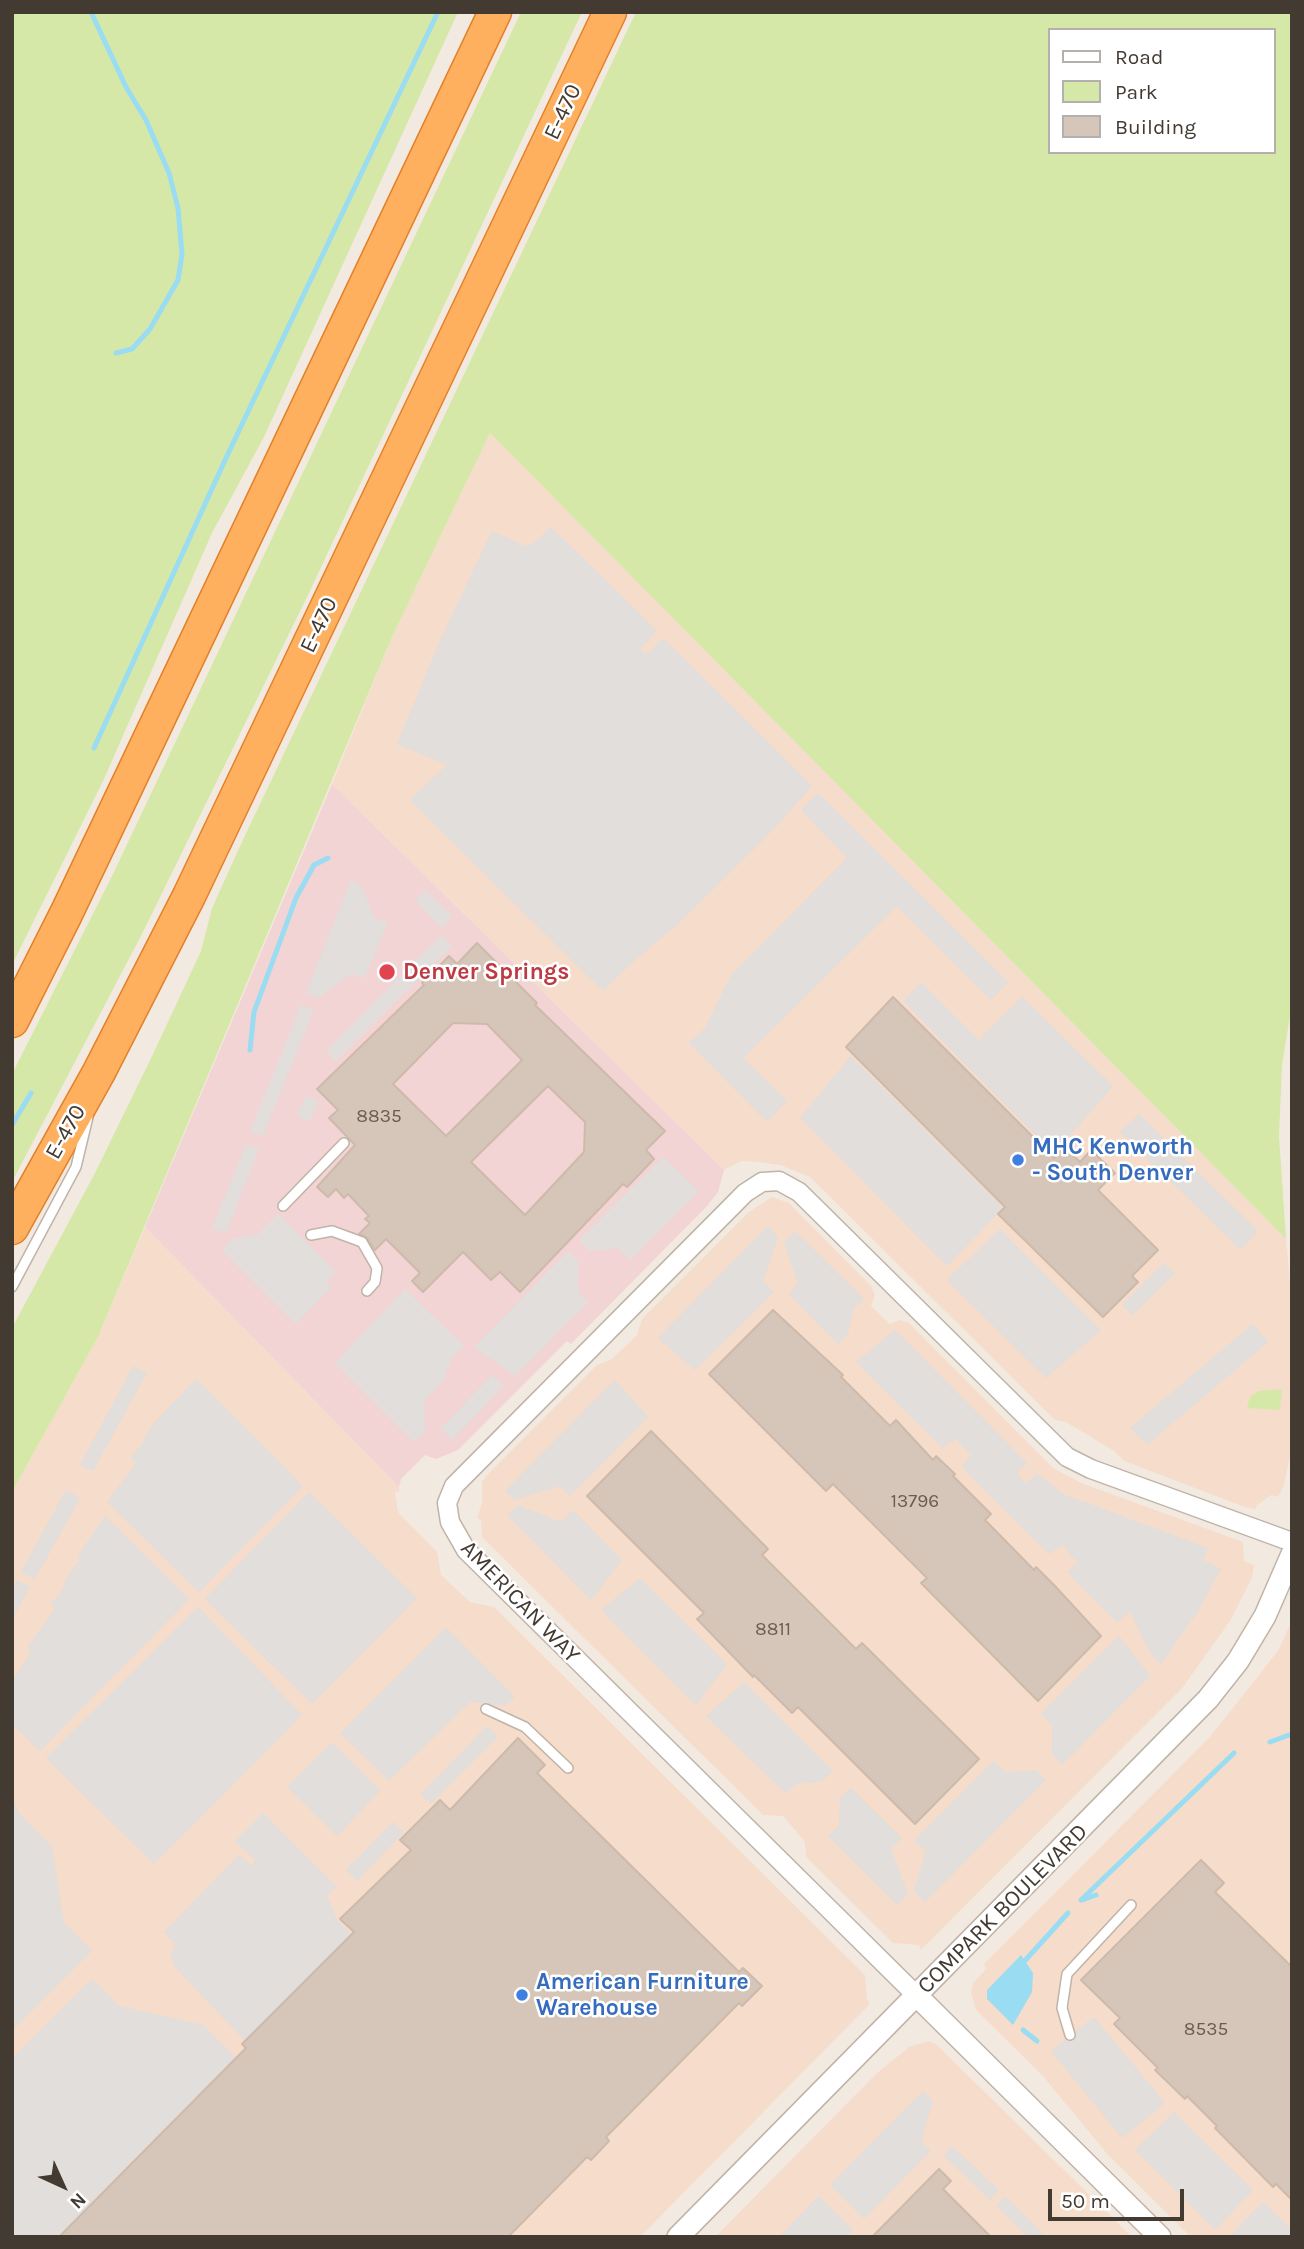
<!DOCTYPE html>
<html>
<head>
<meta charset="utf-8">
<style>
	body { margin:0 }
	#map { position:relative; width:1304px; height:2249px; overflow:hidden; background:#f2eae1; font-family:Karla,sans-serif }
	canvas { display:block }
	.frame { position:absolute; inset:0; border:14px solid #433a32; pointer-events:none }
	.legend { position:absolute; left:1048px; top:28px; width:228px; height:126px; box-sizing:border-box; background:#fff; border:2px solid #b4b0ad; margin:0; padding:9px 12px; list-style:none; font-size:21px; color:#433a32 }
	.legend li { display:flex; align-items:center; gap:14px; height:35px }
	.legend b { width:35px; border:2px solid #b4b0ad }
	.north { position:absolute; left:28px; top:2151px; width:70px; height:70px; -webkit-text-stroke:5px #fff; paint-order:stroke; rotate:135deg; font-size:19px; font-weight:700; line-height:28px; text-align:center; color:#433a32 }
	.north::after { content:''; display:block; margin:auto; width:24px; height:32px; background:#433a32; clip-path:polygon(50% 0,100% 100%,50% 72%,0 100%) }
	.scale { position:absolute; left:1048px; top:2189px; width:136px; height:32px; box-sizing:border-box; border:4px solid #433a32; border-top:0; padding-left:9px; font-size:21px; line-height:24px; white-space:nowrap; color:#433a32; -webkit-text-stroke:5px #fff; paint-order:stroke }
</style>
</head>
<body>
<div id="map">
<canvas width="1304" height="2249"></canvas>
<div class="frame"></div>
<ul class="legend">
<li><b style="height:9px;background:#fff"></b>Road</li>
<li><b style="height:19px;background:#d6e8a8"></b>Park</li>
<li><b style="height:19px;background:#d6c6b9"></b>Building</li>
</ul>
<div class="north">N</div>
<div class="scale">50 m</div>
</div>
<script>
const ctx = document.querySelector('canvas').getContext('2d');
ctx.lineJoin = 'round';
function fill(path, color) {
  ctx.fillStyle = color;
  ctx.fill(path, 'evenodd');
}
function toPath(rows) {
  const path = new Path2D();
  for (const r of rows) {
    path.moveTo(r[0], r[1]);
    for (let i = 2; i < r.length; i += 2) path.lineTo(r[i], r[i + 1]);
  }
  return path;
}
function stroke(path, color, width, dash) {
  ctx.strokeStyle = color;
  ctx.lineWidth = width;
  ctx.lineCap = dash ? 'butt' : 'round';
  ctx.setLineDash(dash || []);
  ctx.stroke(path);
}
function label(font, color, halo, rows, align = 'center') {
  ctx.font = font + ' Karla,sans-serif';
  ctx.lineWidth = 5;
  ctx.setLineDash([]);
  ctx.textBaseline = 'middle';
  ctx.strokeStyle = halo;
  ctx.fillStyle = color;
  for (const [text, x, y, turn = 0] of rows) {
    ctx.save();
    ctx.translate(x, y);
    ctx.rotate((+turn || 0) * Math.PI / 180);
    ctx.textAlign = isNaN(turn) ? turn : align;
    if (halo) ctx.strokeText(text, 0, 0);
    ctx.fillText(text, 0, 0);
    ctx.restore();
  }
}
const commercial = toPath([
	[490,433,1286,1239,1292,1306,1292,1446,1284,1485,1278,1497,1271,1495,1257,1505,1255,1509,1245,1507,1124,1461,1114,1451,1066,1422,1055,1420,810,1177,780,1165,758,1162,742,1161,724,1170,332,784,392,637],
	[772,1197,789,1203,871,1286,875,1295,871,1306,890,1324,900,1320,909,1323,1053,1468,1081,1483,1243,1542,1244,1561,1254,1565,1252,1578,1230,1621,1183,1687,921,1950,919,1945,893,1943,806,1857,805,1842,783,1816,763,1815,482,1537,481,1520,477,1518,482,1503,482,1482,488,1474,597,1365,612,1359,637,1335,642,1319,749,1212],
	[145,1227,399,1487,399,1492,395,1492,398,1512,437,1552,441,1575,470,1602,494,1607,865,1975,867,2000,870,2003,867,2007,640,2237,12,2237,12,1492,98,1337],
	[1292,1620,1292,2237,1191,2237,1108,2155,1043,2076,976,2010,971,1992,973,1983,986,1969,984,1964,1209,1738,1278,1651],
	[929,2041,936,2044,1132,2237,715,2237,876,2074,909,2047]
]);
const medical = toPath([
	[332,784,724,1170,718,1192,708,1205,571,1344,567,1341,458,1450,436,1459,425,1455,401,1479,399,1487,145,1227]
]);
const green = toPath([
	[12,12,458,12,264,437,212,533,104,779,12,965],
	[521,12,582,12,307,597,142,934,12,1182,12,1074,112,876],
	[636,12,1292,12,1292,1004,1282,1065,1279,1136,1286,1239,490,433,392,637,98,1337,12,1492,12,1328,95,1173,154,1052,201,951,212,908,241,844],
	[1050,30,1274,30,1274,152,1050,152],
	[1282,1389,1280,1410,1247,1408,1250,1397,1259,1391]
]);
const parking = toPath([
	[551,527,657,631,641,648,641,652,647,654,663,638,812,786,773,830,679,923,637,958,603,991,410,800,447,765,397,744,442,636,492,531,525,546,535,542],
	[818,793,1008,982,991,1000,897,906,743,1058,787,1101,767,1122,689,1043,705,1028,731,975,847,858,801,810],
	[351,880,362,886,374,918,387,923,365,978,351,974,319,997,306,993],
	[426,890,452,917,441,928,415,900],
	[441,935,452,946,336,1061,326,1051],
	[921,982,979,1040,1022,997,1113,1086,1054,1154,903,1001],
	[301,1005,314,1010,263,1136,250,1131],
	[851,1056,1003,1208,947,1266,800,1118],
	[305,1096,319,1101,310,1121,297,1116],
	[1139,1114,1258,1231,1241,1250,1120,1132],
	[246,1144,259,1149,226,1233,212,1228],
	[663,1157,699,1191,630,1260,618,1248,589,1251,579,1240],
	[278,1214,336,1272,326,1282,331,1288,296,1324,222,1250,232,1239,257,1235],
	[768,1226,778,1237,763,1281,774,1292,695,1370,658,1338],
	[1000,1229,1101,1330,1046,1378,947,1280],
	[795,1231,864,1299,853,1310,848,1334,838,1344,789,1294,798,1283,784,1243],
	[568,1251,578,1261,578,1292,588,1302,515,1376,474,1347],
	[1164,1263,1175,1273,1133,1315,1122,1305],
	[405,1289,464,1346,452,1357,443,1381,424,1401,425,1431,414,1442,335,1363],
	[1253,1324,1268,1342,1147,1445,1130,1428],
	[895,1330,1027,1463,1017,1473,1025,1484,1037,1474,1065,1495,1208,1548,1203,1560,1221,1569,1198,1611,1161,1664,1150,1653,1130,1612,1117,1622,1067,1572,1077,1562,1062,1545,1049,1554,962,1467,971,1455,956,1439,943,1448,856,1362],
	[133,1366,147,1373,93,1471,80,1465],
	[492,1375,504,1386,452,1440,441,1428],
	[196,1379,303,1486,199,1592,107,1502,136,1463,131,1457,141,1446,151,1426],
	[615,1380,648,1417,570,1496,559,1486,515,1500,505,1491],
	[66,1490,80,1498,35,1579,21,1572],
	[309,1492,417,1598,312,1704,205,1599],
	[518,1505,561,1522,573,1510,622,1560,591,1600,507,1515],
	[105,1516,189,1599,40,1751,12,1724,12,1681,31,1653,27,1648,55,1608,51,1603,61,1592,69,1573,80,1561,77,1557],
	[640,1578,727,1664,696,1705,601,1610],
	[17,1580,30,1587,12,1620,12,1589],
	[198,1607,302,1715,154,1864,46,1758],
	[446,1627,515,1697,505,1706,470,1702,389,1781,340,1733],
	[1119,1636,1150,1676,1062,1765,1052,1754,1052,1725,1041,1714],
	[744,1682,833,1771,822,1781,796,1784,786,1794,706,1716],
	[487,1726,498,1737,431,1804,421,1794],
	[332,1742,380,1791,337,1836,287,1787],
	[994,1761,1005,1772,1036,1770,1046,1780,925,1902,914,1891,926,1851,914,1841],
	[851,1788,902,1838,891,1849,908,1894,897,1905,828,1836,839,1825,840,1798],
	[12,1797,19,1813,52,1847,64,1923,92,1951,12,2031],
	[263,1813,336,1886,327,1896,337,1920,351,1934,245,2041,174,1966,171,1958,175,1944,164,1932,239,1855,253,1866,254,1859,235,1841],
	[393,1822,404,1832,357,1881,346,1870],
	[92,1979,119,2006,203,2025,236,2058,58,2237,12,2237,12,2059],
	[1094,2017,1165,2103,1122,2138,1051,2051],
	[923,2091,933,2101,921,2141,931,2151,864,2219,830,2185],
	[1174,2112,1253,2190,1215,2230,1135,2150],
	[952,2146,999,2190,990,2200,943,2155],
	[819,2196,853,2230,846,2237,779,2237],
	[1005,2196,1046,2237,1028,2237,996,2205],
	[1263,2202,1292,2230,1292,2237,1229,2237]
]);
const water = toPath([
	[1021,1955,1033,1973,1032,1992,1013,2025,987,1999,987,1990]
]);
const stream = toPath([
	[91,12,126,87,146,120,169,173,178,208,182,254,178,280,150,329,132,349,116,353],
	[94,748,226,458,438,12],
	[250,1050,254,1012,296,898,314,865,328,858],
	[12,1125,31,1093],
	[1270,1742,1292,1734],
	[1081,1900,1234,1753],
	[1082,1900,1096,1895],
	[1021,1965,1068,1913],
	[1023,2030,1037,2041]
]);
const building = toPath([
	[477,943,537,1003,535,1005,665,1131,646,1150,654,1159,627,1187,623,1184,520,1292,500,1272,491,1280,463,1252,423,1292,412,1281,420,1273,386,1239,375,1250,367,1238,359,1234,370,1223,365,1219,369,1216,348,1194,344,1198,336,1189,328,1197,317,1187,355,1145,329,1118,338,1110,317,1089,424,985,422,983,449,956,457,964,477,943],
	[453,1023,487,1024,522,1060,446,1136,393,1084,453,1023],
	[548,1086,585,1122,584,1152,525,1215,471,1162,548,1086],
	[893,997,1054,1158,1065,1147,1080,1162,1091,1150,1115,1173,1098,1190,1158,1250,1132,1276,1138,1282,1103,1317,998,1214,1005,1207,846,1047,893,997],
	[773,1310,843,1375,841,1377,890,1426,896,1420,933,1460,936,1456,955,1474,953,1476,991,1514,985,1520,1034,1570,1036,1567,1054,1585,1101,1636,1038,1701,921,1583,927,1578,833,1484,826,1491,709,1374,773,1310],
	[651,1431,768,1549,762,1555,856,1649,862,1643,979,1759,915,1824,798,1707,792,1713,754,1675,753,1677,697,1619,704,1613,587,1496,651,1431],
	[518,1738,545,1765,537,1773,739,1972,743,1968,762,1986,742,2006,739,2003,606,2137,609,2141,591,2160,587,2157,508,2237,59,2237,246,2048,242,2044,354,1932,340,1919,411,1850,400,1840,440,1800,450,1810,518,1738],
	[1201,1860,1224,1883,1215,1892,1292,1967,1292,2200,1276,2184,1273,2187,1215,2128,1217,2126,1187,2096,1185,2099,1155,2070,1158,2068,1114,2024,1120,2018,1081,1980,1201,1860],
	[939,2169,951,2181,943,2189,991,2237,872,2237,939,2169]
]);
const service = toPath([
	[283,1206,344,1143],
	[311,1235,332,1231,362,1242,377,1268,375,1282,367,1291],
	[12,1287,76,1167,88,1117],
	[486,1709,525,1727,568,1768],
	[1070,2035,1062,2008,1067,1974,1131,1905]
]);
const minor = toPath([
	[916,1995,466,1550,450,1522,447,1503,454,1486,745,1193,762,1182,779,1181,799,1192,1067,1457,1091,1469,1292,1542]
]);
const tertiary = toPath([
	[916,1995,1160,2237],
	[678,2237,1208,1699,1238,1661,1265,1616,1292,1554]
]);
const motorway = toPath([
	[12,1021,66,914,495,12],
	[12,1228,99,1072,189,896,610,12]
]);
const markers = [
	[387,972,9,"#e0444e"],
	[1018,1160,7,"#3f7fe0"],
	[522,1995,7,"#3f7fe0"]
];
const numberNames = [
	["8835",379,1117],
	["13796",915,1502],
	["8811",773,1630],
	["8535",1206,2030]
];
const streetNames = [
	["E-470",563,112,-65],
	["E-470",319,625,-65],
	["E-470",66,1132,-61],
	["AMERICAN WAY",520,1602,46],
	["COMPARK BOULEVARD",1003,1909,-45]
];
const healthNames = [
	["Denver Springs",403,972]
];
const shopNames = [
	["MHC Kenworth",1032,1147],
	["- South Denver",1032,1173],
	["American Furniture",536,1982],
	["Warehouse",536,2008]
];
fill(commercial, '#f6dcca');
fill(medical, '#f3d4d4');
fill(green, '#d6e8a8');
fill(parking, '#e1dedb');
fill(water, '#9adcf2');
stroke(stream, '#9adcf2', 5);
fill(building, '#d6c6b9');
stroke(building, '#cebaaa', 2);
stroke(service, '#c0b3a7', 12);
stroke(minor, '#c0b3a7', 21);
stroke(tertiary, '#c0b3a7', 24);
stroke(motorway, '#e3812a', 35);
stroke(service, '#fff', 9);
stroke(minor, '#fff', 18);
stroke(tertiary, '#fff', 21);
stroke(motorway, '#ffb05f', 32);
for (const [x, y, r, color] of markers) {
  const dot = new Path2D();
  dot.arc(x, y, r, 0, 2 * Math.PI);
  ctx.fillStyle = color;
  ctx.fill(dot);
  stroke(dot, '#fff', 2.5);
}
label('19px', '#685d54', null, numberNames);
label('23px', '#433a32', '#fff', streetNames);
label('bold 23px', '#be3a42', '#fff', healthNames, 'left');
label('bold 23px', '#366cbe', '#fff', shopNames, 'left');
</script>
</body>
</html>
